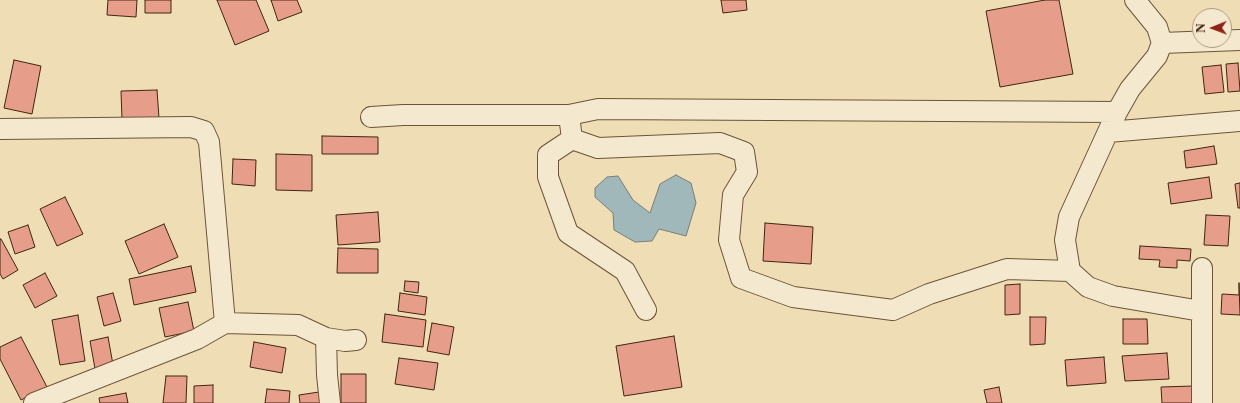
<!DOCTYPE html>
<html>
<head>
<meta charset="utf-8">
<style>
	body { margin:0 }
	#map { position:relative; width:1240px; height:403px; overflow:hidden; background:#eeddb5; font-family:"Libre Caslon Text",serif }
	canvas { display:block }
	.north { position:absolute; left:1192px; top:8px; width:40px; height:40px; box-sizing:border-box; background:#f4e9cf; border:1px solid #ad9b82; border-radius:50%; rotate:269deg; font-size:11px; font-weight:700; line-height:16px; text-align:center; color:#42260e }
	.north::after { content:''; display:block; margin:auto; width:14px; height:18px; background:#8f2418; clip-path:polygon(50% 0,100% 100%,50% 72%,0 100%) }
</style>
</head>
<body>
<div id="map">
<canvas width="1240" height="403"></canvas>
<div class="north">N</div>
</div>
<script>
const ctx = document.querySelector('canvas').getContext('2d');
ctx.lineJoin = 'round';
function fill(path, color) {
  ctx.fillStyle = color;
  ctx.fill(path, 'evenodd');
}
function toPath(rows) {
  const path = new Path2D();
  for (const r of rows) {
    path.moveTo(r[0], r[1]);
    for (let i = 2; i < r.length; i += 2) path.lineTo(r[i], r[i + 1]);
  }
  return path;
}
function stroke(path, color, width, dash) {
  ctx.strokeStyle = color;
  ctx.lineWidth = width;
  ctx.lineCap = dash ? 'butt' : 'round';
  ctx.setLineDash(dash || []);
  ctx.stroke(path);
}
const water = toPath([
	[676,175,691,183,696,203,686,236,659,229,652,241,635,242,614,230,613,213,595,197,595,188,607,177,618,176,633,200,650,213,660,184,676,175]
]);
const building = toPath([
	[108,0,137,0,136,17,107,15,108,0],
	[145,0,171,0,171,13,145,13,145,0],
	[217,0,256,0,269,31,235,45,217,0],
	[271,0,297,0,302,12,278,21,271,0],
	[721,0,746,0,747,10,723,13,721,0],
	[1045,0,1059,0,1073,74,1000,87,986,11,1045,0],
	[14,60,41,66,32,114,4,108,14,60],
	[1238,63,1240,91,1228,92,1226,64,1238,63],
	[1221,65,1224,92,1205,94,1202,67,1221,65],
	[157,90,159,118,122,120,121,91,157,90],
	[322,136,378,137,378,154,322,154,322,136],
	[1214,146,1217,164,1186,168,1184,151,1214,146],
	[276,154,312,155,312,191,276,190,276,154],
	[233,159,256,160,255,186,232,184,233,159],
	[1209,177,1212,198,1171,204,1168,183,1209,177],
	[1240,183,1240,208,1238,208,1235,184,1240,183],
	[65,197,83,234,57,246,40,209,65,197],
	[378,212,380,242,338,245,336,215,378,212],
	[1206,215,1230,216,1228,246,1204,245,1206,215],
	[765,223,813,227,811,264,763,261,765,223],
	[164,224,178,257,139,274,125,241,164,224],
	[28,225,35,247,15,254,8,232,28,225],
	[0,239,1,239,18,270,3,279,0,274,0,239],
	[1140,246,1191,249,1190,261,1177,260,1177,268,1159,267,1160,260,1139,259,1140,246],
	[338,248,378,249,378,273,337,273,338,248],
	[191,266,196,292,134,305,129,279,191,266],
	[45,273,57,296,35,308,23,285,45,273],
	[405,281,419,282,418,293,404,291,405,281],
	[1239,283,1240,315,1221,314,1222,294,1239,295,1239,283],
	[1020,284,1020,314,1005,315,1005,285,1020,284],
	[113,293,121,321,104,326,97,297,113,293],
	[400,293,427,297,425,315,398,311,400,293],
	[188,302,194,331,165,337,159,308,188,302],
	[385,314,426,320,423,347,382,342,385,314],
	[78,315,85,361,60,365,52,320,78,315],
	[1030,317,1046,317,1045,344,1030,345,1030,317],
	[1123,319,1147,319,1148,344,1123,344,1123,319],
	[432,323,454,327,449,355,427,351,432,323],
	[674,336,682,387,624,396,616,346,674,336],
	[21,337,47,387,21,400,0,359,0,347,21,337],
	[108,337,114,370,96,374,90,341,108,337],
	[254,342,286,348,282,373,250,367,254,342],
	[1167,353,1169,379,1125,381,1122,356,1167,353],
	[1104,357,1106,383,1067,386,1065,360,1104,357],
	[399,358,438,363,434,390,395,384,399,358],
	[341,374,366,374,366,403,341,403,341,374],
	[166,376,187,376,186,403,163,403,166,376],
	[213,385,213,403,194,403,194,386,213,385],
	[1193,386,1194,403,1162,403,1161,387,1193,386],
	[999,387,1002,403,987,403,984,390,999,387],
	[267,389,290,391,289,403,265,403,267,389],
	[319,392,321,403,300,403,299,395,319,392],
	[126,393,128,403,100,403,99,398,126,393]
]);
const minor = toPath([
	[1135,0,1157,27,1162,43,1157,56,1130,89,1117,112,1069,217,1065,240,1070,271,1088,287,1113,296,1201,311],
	[1162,43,1240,40],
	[371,117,403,115,569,115],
	[0,129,191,127,204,131,209,142,225,323,197,339,34,403],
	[1108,132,1240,121],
	[572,139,598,148,720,143,744,152,747,172,733,195,729,240,741,278,793,297,893,310,929,294,1007,269,1070,271],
	[572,139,569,115,598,109,1117,112],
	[572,139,548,155,548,177,568,233,625,271,646,310],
	[225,323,298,325,326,338,345,341,356,340],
	[326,338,327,375,330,403],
	[1202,403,1202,268]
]);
fill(water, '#a0b8ba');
stroke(water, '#7a7e75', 1);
fill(building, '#e69e8a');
stroke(building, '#42260e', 1);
stroke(minor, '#6d5438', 22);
stroke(minor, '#f4e9cf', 20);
</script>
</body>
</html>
